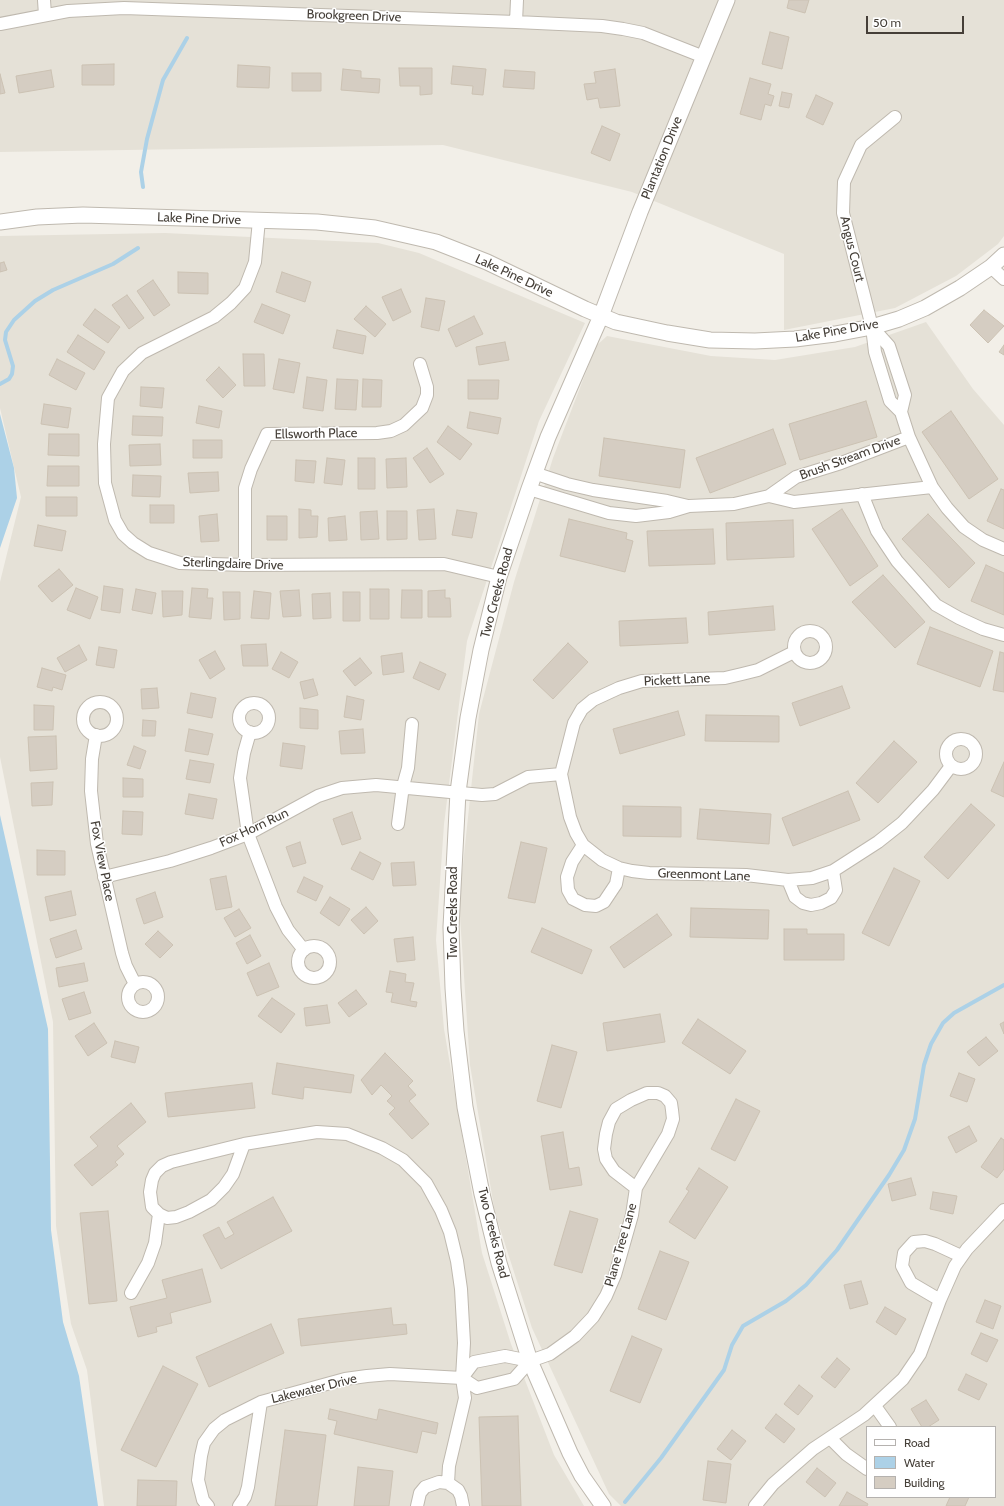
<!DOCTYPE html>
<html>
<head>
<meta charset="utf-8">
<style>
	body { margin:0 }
	#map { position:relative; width:1004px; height:1506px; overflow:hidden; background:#f2efe8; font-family:Cabin,sans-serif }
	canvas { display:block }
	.legend { position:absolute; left:866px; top:1426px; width:130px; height:72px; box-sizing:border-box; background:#fff; border:1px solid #b5b2af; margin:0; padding:5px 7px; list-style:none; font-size:12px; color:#453f38 }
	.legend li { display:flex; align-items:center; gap:8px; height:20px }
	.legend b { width:20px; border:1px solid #b5b2af }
	.scale { position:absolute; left:866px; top:16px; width:98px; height:18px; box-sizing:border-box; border:2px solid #453f38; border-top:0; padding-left:5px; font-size:12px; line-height:14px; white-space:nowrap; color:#453f38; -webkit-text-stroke:3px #fff; paint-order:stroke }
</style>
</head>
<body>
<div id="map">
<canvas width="1004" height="1506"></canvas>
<ul class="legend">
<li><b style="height:5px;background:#fff"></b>Road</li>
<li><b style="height:11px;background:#acd1e7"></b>Water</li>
<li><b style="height:11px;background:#d5cdc2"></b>Building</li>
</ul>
<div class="scale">50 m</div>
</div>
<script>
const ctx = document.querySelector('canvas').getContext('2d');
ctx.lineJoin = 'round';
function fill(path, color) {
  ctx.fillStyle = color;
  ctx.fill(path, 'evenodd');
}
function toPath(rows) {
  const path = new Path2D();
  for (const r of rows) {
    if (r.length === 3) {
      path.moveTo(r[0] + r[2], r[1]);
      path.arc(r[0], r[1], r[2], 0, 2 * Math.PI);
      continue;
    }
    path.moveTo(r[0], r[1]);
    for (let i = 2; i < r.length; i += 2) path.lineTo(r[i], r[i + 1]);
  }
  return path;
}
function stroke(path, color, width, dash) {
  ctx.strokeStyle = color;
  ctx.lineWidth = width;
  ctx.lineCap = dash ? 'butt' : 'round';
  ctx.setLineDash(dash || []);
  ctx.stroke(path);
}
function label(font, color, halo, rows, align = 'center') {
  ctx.font = font + ' Cabin,sans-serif';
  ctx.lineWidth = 3;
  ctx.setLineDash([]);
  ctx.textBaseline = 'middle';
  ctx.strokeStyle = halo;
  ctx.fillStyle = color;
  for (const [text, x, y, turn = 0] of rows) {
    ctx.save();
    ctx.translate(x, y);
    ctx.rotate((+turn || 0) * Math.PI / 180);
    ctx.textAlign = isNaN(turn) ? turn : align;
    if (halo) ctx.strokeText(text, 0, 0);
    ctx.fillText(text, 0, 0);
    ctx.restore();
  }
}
const residential = toPath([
	[0,0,1004,0,1004,236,998,244,956,276,895,308,784,330,784,254,632,192,443,145,0,152],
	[165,233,378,243,419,253,585,323,539,421,467,641,444,824,436,940,444,1029,482,1253,511,1344,554,1455,584,1506,104,1506,87,1370,71,1324,56,1226,53,1022,0,757,0,582,21,497,0,408,0,236],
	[926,322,973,389,1004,425,1004,1506,621,1506,609,1494,532,1328,495,1213,470,1065,459,902,479,714,514,582,553,458,596,346,607,336,711,356,775,360,855,347],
	[867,1427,995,1427,995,1497,867,1497]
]);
const water = toPath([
	[0,414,14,468,17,498,0,548],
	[0,815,48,1029,51,1230,63,1322,79,1376,98,1506,0,1506]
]);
const stream = toPath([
	[143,187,141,172,147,139,163,80,187,38],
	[0,384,9,379,12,374,13,366,5,340,6,332,14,320,35,301,53,290,113,264,138,248],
	[625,1502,661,1458,724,1370,732,1345,743,1326,786,1301,806,1285,837,1250,889,1175,904,1150,915,1119,924,1065,931,1044,943,1023,954,1013,1004,985]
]);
const building = toPath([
	[789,0,809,0,805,13,787,8,789,0],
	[770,32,789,37,782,69,762,64,770,32],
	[114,64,114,85,82,85,82,65,114,64],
	[238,65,270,67,269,88,237,87,238,65],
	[453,66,486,69,483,95,472,94,473,86,451,84,453,66],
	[399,68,432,68,432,94,420,95,420,86,400,86,399,68],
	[343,69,361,71,361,78,380,79,379,93,341,90,343,69],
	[615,69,620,106,600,108,598,98,587,100,584,84,596,83,594,72,615,69],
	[51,70,54,87,19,93,16,76,51,70],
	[505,70,535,72,534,89,503,87,505,70],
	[292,73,321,73,321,91,292,91,292,73],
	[0,74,5,93,0,94,0,74],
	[750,78,771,84,768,94,774,96,771,106,765,104,761,120,740,114,750,78],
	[782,92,792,94,789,108,779,106,782,92],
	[816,95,833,103,823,125,806,117,816,95],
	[602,126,620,134,610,161,591,153,602,126],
	[4,262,7,270,0,272,0,263,4,262],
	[178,272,208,273,208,294,178,293,178,272],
	[282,272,311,282,305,302,276,292,282,272],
	[153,280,170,305,154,316,137,291,153,280],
	[401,289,411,312,393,321,382,297,401,289],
	[127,295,144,318,129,329,112,305,127,295],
	[426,298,445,301,439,331,421,327,426,298],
	[262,304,290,315,283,334,254,322,262,304],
	[366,306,386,324,375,337,354,319,366,306],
	[95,309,120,327,108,343,83,325,95,309],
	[984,310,1004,326,988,343,970,325,984,310],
	[474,316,483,334,456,347,448,329,474,316],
	[337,330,366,336,363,354,333,348,337,330],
	[78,335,105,352,94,370,67,352,78,335],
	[505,342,509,360,479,365,476,347,505,342],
	[1004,345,1004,355,999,352,1004,345],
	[243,354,264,354,265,386,244,386,243,354],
	[57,359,85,373,76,390,49,375,57,359],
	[279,359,300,363,294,393,273,389,279,359],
	[219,367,236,385,223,398,206,380,219,367],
	[307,377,327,380,323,411,303,408,307,377],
	[337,379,358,380,356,410,335,409,337,379],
	[363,379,382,380,381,407,362,407,363,379],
	[468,380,499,380,498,399,468,399,468,380],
	[141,387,164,388,162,408,140,406,141,387],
	[866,401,877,437,800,460,789,424,866,401],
	[44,404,71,408,68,428,41,424,44,404],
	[199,406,222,411,219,428,196,423,199,406],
	[951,411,998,479,969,499,922,432,951,411],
	[470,412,501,418,498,434,467,428,470,412],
	[133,416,163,417,162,436,132,435,133,416],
	[448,426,472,444,460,460,437,442,448,426],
	[773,429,786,464,710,493,696,458,773,429],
	[49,434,79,434,79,456,48,455,49,434],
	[604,438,685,450,680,488,599,476,604,438],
	[193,440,222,440,222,458,193,458,193,440],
	[160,444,161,465,130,466,129,445,160,444],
	[427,448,444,474,430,483,413,458,427,448],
	[327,458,345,460,342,485,324,483,327,458],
	[358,458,375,458,375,489,358,489,358,458],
	[406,458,407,487,387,488,386,459,406,458],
	[296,460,316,461,314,483,295,481,296,460],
	[48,466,79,466,79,486,47,486,48,466],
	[218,472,219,491,190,493,188,473,218,472],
	[133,475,161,476,160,497,132,496,133,475],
	[1001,489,1004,490,1004,529,987,521,1001,489],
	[46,497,77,497,77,516,46,516,46,497],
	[150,505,174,505,174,523,150,523,150,505],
	[299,509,311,510,311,516,318,516,317,537,299,538,299,509],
	[434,509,436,539,419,540,417,510,434,509],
	[842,509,878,566,850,586,812,529,842,509],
	[457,510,477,513,472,538,452,535,457,510],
	[377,511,379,539,361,540,360,512,377,511],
	[387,511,407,511,407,539,387,540,387,511],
	[217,514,219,541,201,542,199,516,217,514],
	[928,514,975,563,949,588,902,539,928,514],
	[267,516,287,516,287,540,267,540,267,516],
	[345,516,347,540,329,541,328,518,345,516],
	[569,519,627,533,626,539,633,541,625,572,560,556,569,519],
	[793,520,794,557,727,560,726,523,793,520],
	[38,525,66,531,62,551,34,546,38,525],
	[713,529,715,564,649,566,647,531,713,529],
	[986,565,1004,573,1004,615,971,601,986,565],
	[59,569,73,585,52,602,38,586,59,569],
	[883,575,925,622,895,648,852,602,883,575],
	[104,586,123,589,120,613,101,610,104,586],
	[76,588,98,597,90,619,67,610,76,588],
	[192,588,208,589,207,598,213,598,211,619,189,617,192,588],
	[136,589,156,593,152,614,132,610,136,589],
	[370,589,389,589,389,619,370,619,370,589],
	[299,590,301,616,283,617,280,591,299,590],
	[402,590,422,590,422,618,401,618,402,590],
	[445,590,445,598,450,598,451,617,428,617,428,591,445,590],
	[162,591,183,591,182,615,163,617,162,591],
	[254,591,271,593,269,619,251,618,254,591],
	[223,592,240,592,240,619,224,620,223,592],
	[343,592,360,592,360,621,343,621,343,592],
	[330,593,331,618,313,619,312,594,330,593],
	[773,606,775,630,709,635,708,612,773,606],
	[686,618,688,643,620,646,619,621,686,618],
	[930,627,993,651,980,687,917,664,930,627],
	[568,643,588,662,553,699,533,680,568,643],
	[266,644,268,666,243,666,241,645,266,644],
	[79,645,87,660,65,672,57,658,79,645],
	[99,647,117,650,114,668,96,665,99,647],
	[215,651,225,669,210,679,199,660,215,651],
	[281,652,298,662,289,678,272,669,281,652],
	[1000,652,1004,653,1004,692,993,690,1000,652],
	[402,653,404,672,383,675,381,656,402,653],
	[360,658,372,673,355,686,343,671,360,658],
	[420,662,446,674,439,690,413,678,420,662],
	[42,668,66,675,62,690,53,687,52,691,37,687,42,668],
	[313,679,318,695,304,699,300,682,313,679],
	[842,686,850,708,800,726,792,703,842,686],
	[157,688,159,708,142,709,141,689,157,688],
	[191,693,216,698,212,718,187,713,191,693],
	[347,696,364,700,361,720,344,717,347,696],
	[34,705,54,706,53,730,34,730,34,705],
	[300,708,318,710,318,729,300,728,300,708],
	[678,711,685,735,620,754,613,729,678,711],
	[706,715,779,716,779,742,705,741,706,715],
	[143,720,156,721,155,736,142,736,143,720],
	[189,729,213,734,208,755,185,751,189,729],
	[363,729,365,753,341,754,339,731,363,729],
	[56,736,57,769,30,771,28,737,56,736],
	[894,741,917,762,878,803,856,783,894,741],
	[283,743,305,746,302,769,280,766,283,743],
	[134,746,146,751,140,769,127,765,134,746],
	[190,760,214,764,210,783,186,779,190,760],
	[1004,762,1004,797,991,791,1004,762],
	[123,778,143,779,143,797,123,797,123,778],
	[53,782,52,805,32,806,31,783,53,782],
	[848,791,860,820,793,846,782,818,848,791],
	[189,794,217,799,213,819,185,814,189,794],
	[971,804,995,825,948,879,924,857,971,804],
	[623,806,681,807,681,837,623,836,623,806],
	[700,809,771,814,769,844,697,839,700,809],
	[123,811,143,812,142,835,122,834,123,811],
	[352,812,361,839,342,845,333,819,352,812],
	[300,842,306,863,293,867,286,847,300,842],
	[521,842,547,848,535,903,508,898,521,842],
	[37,850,65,851,65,875,37,875,37,850],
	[360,852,381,863,373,880,351,869,360,852],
	[414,862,416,885,393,886,391,863,414,862],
	[894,868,920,881,889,946,862,933,894,868],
	[226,876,232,907,216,910,210,879,226,876],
	[304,877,323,886,316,901,297,892,304,877],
	[71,891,76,915,50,921,45,897,71,891],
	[155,892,163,917,144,924,136,899,155,892],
	[330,897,350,909,339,926,320,913,330,897],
	[366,907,378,921,364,934,351,920,366,907],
	[691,908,769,910,768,939,690,937,691,908],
	[239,909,251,928,235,937,224,918,239,909],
	[657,914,672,935,624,968,610,947,657,914],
	[542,928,592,950,582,974,531,952,542,928],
	[784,929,807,929,807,934,844,934,844,960,784,960,784,929],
	[76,930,82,949,56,958,50,939,76,930],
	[158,931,173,945,160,958,145,944,158,931],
	[250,935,261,956,247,964,236,943,250,935],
	[413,937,415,960,397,962,394,939,413,937],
	[84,963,88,981,59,987,56,968,84,963],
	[269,963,279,987,257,996,247,973,269,963],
	[390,971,406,974,405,982,414,983,410,1001,417,1002,416,1007,391,1002,393,993,386,992,390,971],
	[356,990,367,1004,349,1017,338,1003,356,990],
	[84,992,91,1013,69,1020,62,999,84,992],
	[272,998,295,1014,281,1033,258,1016,272,998],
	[327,1005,330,1023,306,1026,304,1008,327,1005],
	[660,1014,665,1042,607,1051,603,1023,660,1014],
	[698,1019,746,1051,730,1074,682,1043,698,1019],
	[1004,1022,1004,1034,1000,1024,1004,1022],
	[94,1023,107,1043,88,1056,75,1036,94,1023],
	[986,1037,998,1051,979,1066,967,1052,986,1037],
	[115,1041,139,1047,135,1063,111,1057,115,1041],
	[552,1045,577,1052,561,1108,537,1101,552,1045],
	[385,1053,413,1081,408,1086,416,1095,409,1101,429,1124,412,1139,389,1114,395,1108,387,1101,392,1096,381,1085,372,1095,361,1080,385,1053],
	[277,1063,354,1075,351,1093,304,1087,303,1099,272,1094,277,1063],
	[959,1073,975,1079,967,1102,950,1096,959,1073],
	[252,1083,255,1108,168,1117,165,1093,252,1083],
	[736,1099,760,1111,735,1161,711,1149,736,1099],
	[131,1103,146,1122,117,1146,124,1154,115,1162,118,1165,92,1186,74,1165,98,1146,90,1137,131,1103],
	[969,1126,977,1141,956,1153,948,1137,969,1126],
	[563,1132,569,1169,579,1167,582,1185,550,1190,541,1136,563,1132],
	[1001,1138,1004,1140,1004,1169,997,1178,981,1167,1001,1138],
	[699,1168,728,1187,695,1239,669,1222,689,1191,686,1189,699,1168],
	[911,1178,916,1195,892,1201,888,1184,911,1178],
	[933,1192,957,1196,953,1214,930,1209,933,1192],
	[273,1197,292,1231,221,1269,203,1235,219,1227,225,1239,234,1234,227,1222,273,1197],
	[108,1211,117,1301,89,1304,80,1213,108,1211],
	[570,1211,598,1219,582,1273,554,1265,570,1211],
	[660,1251,689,1262,666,1320,638,1309,660,1251],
	[202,1269,211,1302,170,1313,172,1323,156,1327,157,1332,138,1337,130,1307,167,1298,162,1280,202,1269],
	[861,1281,868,1304,850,1309,844,1285,861,1281],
	[985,1300,1001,1306,993,1329,976,1322,985,1300],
	[885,1307,906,1319,896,1335,876,1322,885,1307],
	[391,1308,393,1325,406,1324,407,1334,301,1346,298,1319,391,1308],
	[271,1324,284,1353,209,1387,196,1357,271,1324],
	[981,1333,998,1340,987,1362,971,1354,981,1333],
	[632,1336,662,1349,640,1403,610,1391,632,1336],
	[837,1358,850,1369,835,1388,821,1377,837,1358],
	[163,1366,198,1384,156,1467,121,1450,163,1366],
	[966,1374,987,1384,979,1400,958,1390,966,1374],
	[799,1385,813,1396,798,1415,784,1404,799,1385],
	[926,1400,939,1420,928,1427,922,1427,911,1409,926,1400],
	[330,1409,377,1420,379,1409,438,1423,436,1434,422,1431,417,1453,334,1434,337,1421,328,1419,330,1409],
	[776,1414,795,1429,784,1443,765,1428,776,1414],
	[518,1416,521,1506,482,1506,479,1417,518,1416],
	[285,1430,326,1435,317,1506,275,1506,285,1430],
	[732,1430,746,1441,731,1460,717,1449,732,1430],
	[708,1461,731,1464,726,1503,703,1500,708,1461],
	[358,1467,393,1471,389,1506,354,1506,358,1467],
	[817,1468,836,1483,825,1497,806,1482,817,1468],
	[138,1480,177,1481,176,1506,137,1506,138,1480],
	[847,1492,868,1504,867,1506,839,1506,847,1492],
	[950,1497,969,1497,965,1506,946,1506,950,1497]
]);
const minor = toPath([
	[44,0,45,15],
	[516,22,517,0],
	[0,24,68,11,124,8,516,22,602,26,623,29,643,33,704,57],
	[895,117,861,145,844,182,843,213,872,327,875,352,890,401,901,412],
	[259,220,255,262,245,288,231,303,214,317,142,353,123,371,108,398,104,444,105,483,115,520,123,534,133,543,149,553,180,563,245,565,444,564,499,577],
	[991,267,1004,279],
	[872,327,889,346,905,395,901,412,909,437,932,487,947,508,964,527,983,540,1004,549],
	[534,473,567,484,593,490,667,501,688,506],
	[529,489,609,513,636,516,669,512,689,506,734,504,769,496,794,502,932,487],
	[862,494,877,531,897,561,936,605,959,618,983,629,1004,635],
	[769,496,796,477,841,463,909,437],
	[245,565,245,488,251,469,267,434,377,433,391,431,404,425,422,408,427,395,427,387,420,364],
	[810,647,16],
	[794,652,758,670,742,674,725,678,642,681,619,688,593,700,582,709,574,723,561,774,570,817,576,833,583,845,602,860,619,868,632,871,649,873,746,875,788,880,812,878,833,871,878,842,902,823,933,790,951,766],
	[100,719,17],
	[254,718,15],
	[250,732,244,753,240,778,248,834,276,907,288,930,304,950],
	[96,735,92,759,91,791,97,844,122,953,126,966,135,984],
	[961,754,15],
	[398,824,403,786,408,768,412,724],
	[583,845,572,862,567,877,568,890,573,899,585,905,596,906,604,902,616,884,619,868],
	[104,877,170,861,211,848,248,834,318,796,342,788,376,785,482,795,495,794,528,777,561,774],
	[788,880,795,897,803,903,811,905,821,903,831,898,836,890,833,871],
	[314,962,16],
	[143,997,15],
	[244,1144,233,1174,224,1187,211,1200,189,1212,176,1217,167,1218,159,1214,152,1207,150,1192,152,1180,155,1173,162,1166,171,1162,244,1144,317,1132,347,1134,382,1148,403,1160,426,1183,441,1210,450,1232,457,1261,461,1289,464,1343,462,1378,465,1398,449,1466,448,1483],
	[131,1293,148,1263,155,1243,159,1214],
	[940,1300,911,1283,902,1266,904,1253,914,1242,925,1241,935,1244,961,1256],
	[462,1378,474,1362,505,1356,530,1361],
	[875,1406,890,1427],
	[830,1438,846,1454,867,1469],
	[208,1506,203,1500,198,1480,201,1456,204,1443,214,1429,225,1420,261,1402,345,1379,367,1376,390,1374,462,1378,477,1388,514,1379,530,1361,550,1354,575,1336,593,1317,606,1296,615,1275,632,1215,636,1188,668,1134,673,1119,672,1110,671,1103,665,1096,658,1093,647,1093,631,1100,616,1109,609,1122,606,1134,604,1149,606,1159,614,1171,636,1188],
	[239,1506,245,1497,248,1487,261,1402],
	[417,1506,420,1493,425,1487,439,1482,448,1483,458,1490,461,1496,463,1506],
	[755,1506,773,1484,813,1449,864,1415,903,1379,920,1354,940,1300,955,1266,967,1249,1004,1210]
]);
const tertiary = toPath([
	[0,222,37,217,83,215,317,222,375,228,436,242,487,262,585,309,616,322,667,333,710,340,755,341,795,339,835,334,872,327,899,319,925,308,960,288,991,267,1004,255],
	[603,1506,582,1476,570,1453,530,1361,499,1263,482,1194,465,1107,456,1031,453,988,451,927,458,792,468,718,481,650,499,577,529,489,548,437,601,316,640,212,727,0]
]);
const streetNames = [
	["Brookgreen Drive",354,16,2],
	["Plantation Drive",662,158,-68],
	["Lake Pine Drive",199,219,2],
	["Angus Court",852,249,76],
	["Lake Pine Drive",514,276,25],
	["Lake Pine Drive",837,331,-10],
	["Ellsworth Place",316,434,-1],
	["Brush Stream Drive",850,458,-20],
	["Sterlingdaire Drive",233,564,2],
	["Two Creeks Road",497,593,-75],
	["Pickett Lane",677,680,-3],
	["Fox Horn Run",254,828,-25],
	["Fox View Place",102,861,79],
	["Greenmont Lane",704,875,2],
	["Two Creeks Road",453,913,-90],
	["Two Creeks Road",493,1233,76],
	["Plane Tree Lane",621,1245,-74],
	["Lakewater Drive",314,1389,-14]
];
fill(residential, '#e5e1d7');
fill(water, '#acd1e7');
stroke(stream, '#acd1e7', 4);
fill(building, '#d5cdc2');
stroke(building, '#ccc2b3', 1);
stroke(minor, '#bfb9af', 14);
stroke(tertiary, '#bfb9af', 17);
stroke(minor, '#fff', 12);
stroke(tertiary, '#fff', 15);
label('13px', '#453f38', '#fff', streetNames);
</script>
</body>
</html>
